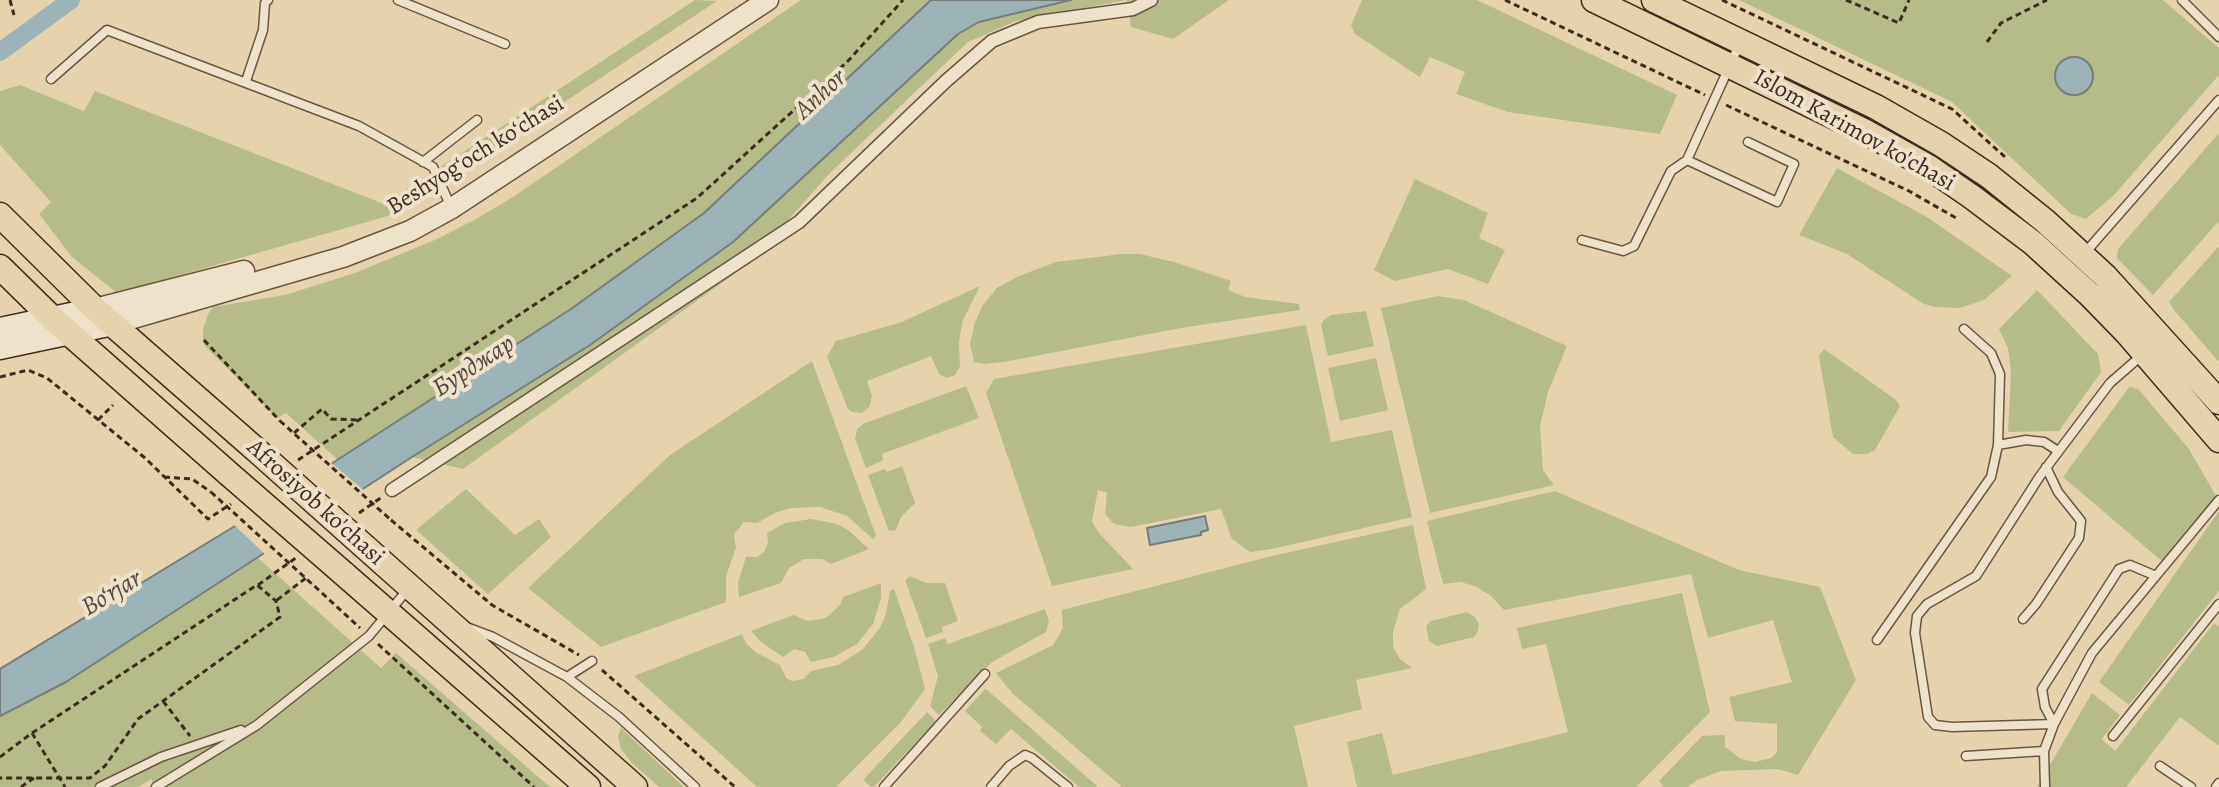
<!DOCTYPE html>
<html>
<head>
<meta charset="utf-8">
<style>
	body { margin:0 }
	canvas { display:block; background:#e6d3ad }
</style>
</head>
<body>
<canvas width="2219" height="787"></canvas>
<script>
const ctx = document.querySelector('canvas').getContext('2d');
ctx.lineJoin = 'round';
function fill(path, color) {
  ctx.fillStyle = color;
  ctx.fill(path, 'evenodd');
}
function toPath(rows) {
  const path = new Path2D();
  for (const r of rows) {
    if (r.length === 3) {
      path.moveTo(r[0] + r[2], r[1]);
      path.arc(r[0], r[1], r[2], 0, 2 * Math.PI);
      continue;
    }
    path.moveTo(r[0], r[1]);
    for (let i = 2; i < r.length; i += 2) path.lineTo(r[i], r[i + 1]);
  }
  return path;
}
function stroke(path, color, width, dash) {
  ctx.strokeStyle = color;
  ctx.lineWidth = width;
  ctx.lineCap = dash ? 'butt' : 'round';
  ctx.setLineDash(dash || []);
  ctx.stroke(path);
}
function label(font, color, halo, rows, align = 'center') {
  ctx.font = font + ' Alegreya,serif';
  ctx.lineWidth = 8;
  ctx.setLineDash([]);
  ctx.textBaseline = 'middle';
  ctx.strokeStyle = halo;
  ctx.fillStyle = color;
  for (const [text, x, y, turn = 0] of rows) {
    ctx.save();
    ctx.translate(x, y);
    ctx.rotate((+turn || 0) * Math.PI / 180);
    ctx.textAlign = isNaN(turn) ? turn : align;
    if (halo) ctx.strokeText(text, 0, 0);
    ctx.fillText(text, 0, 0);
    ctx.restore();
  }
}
const green = toPath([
	[695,0,717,1,395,214,117,293,72,257,39,214,51,202,0,145,0,91,20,85,84,111,95,91,384,204],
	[801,0,931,0,704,213,571,309,338,460,286,413,277,418,203,344,203,329,208,314,213,307,285,295,355,273,437,239,476,219,513,197],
	[1071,0,1126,0,1016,21,968,42,830,173,751,262,463,469,412,457,590,345,958,34,979,22],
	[1127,0,1229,0,1173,39,1131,27],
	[1362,0,1477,0,1677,95,1660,134,1508,112,1456,94,1465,72,1430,57,1420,77,1355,34,1351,25],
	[1739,0,2163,0,2219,48,2219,75,2114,195,2086,219,2071,214,1952,102],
	[2219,133,2219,221,2153,295,2117,258,2118,249],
	[1837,168,1927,217,2012,276,1984,300,1959,308,1934,307,1922,303,1847,254,1799,235],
	[1415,179,1488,213,1479,238,1505,250,1488,284,1448,269,1395,281,1374,270],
	[2219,246,2219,362,2173,309,2169,302],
	[1122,254,1140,254,1174,262,1231,281,1228,290,1245,297,1299,304,1300,310,1181,328,1004,362,983,364,974,362,970,344,975,322,983,305,997,288,1019,276,1056,262],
	[980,286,962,322,959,342,960,367,955,375,947,378,939,374,931,356,867,381,872,396,870,406,862,413,852,412,848,409,827,357,836,341,902,322],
	[2037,290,2098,354,2101,372,2059,431,2008,432,2011,372,2008,348,1999,329],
	[1438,296,1464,300,1567,346,1548,392,1540,426,1543,470,1554,485,1430,513,1381,308],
	[1366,311,1374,346,1328,356,1321,325,1324,320,1331,315],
	[1306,325,1331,442,1392,430,1412,517,1272,549,1250,552,1232,539,1221,509,1131,527,1114,524,1105,514,1107,493,1098,490,1092,521,1098,532,1133,569,1052,586,986,393,994,379],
	[1824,349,1895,399,1900,406,1875,450,1867,454,1853,454,1833,437,1819,356],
	[1376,358,1388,410,1340,421,1328,368],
	[812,361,876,536,873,539,847,516,820,507,791,508,777,512,757,523,744,522,734,534,736,548,726,576,726,602,601,647,528,588,670,455],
	[966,386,979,418,882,454,883,460,866,468,855,439,857,429,863,424],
	[2130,386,2139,390,2189,449,2216,496,2164,563,2063,477],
	[902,466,915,503,901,517,896,530,889,531,868,475,885,469,887,472],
	[466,489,515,535,539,519,551,537,488,594,416,530],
	[1555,491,1739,570,1820,587,1856,680,1798,775,1778,769,1721,771,1697,780,1688,787,1664,787,1659,781,1702,736,1725,735,1725,747,1741,759,1755,762,1771,758,1777,752,1777,724,1735,721,1729,697,1792,682,1773,620,1708,638,1691,574,1504,610,1491,596,1477,587,1461,582,1443,584,1427,521],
	[2219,511,2219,591,2129,705,2099,682],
	[811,519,837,524,848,530,869,549,831,564,822,559,804,559,789,568,781,583,739,597,738,583,746,557,757,557,764,552,768,543,767,533,785,523],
	[1413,525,1426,589,1400,609,1393,632,1393,647,1400,659,1412,668,1356,680,1362,709,1294,726,1308,787,1122,787,1012,693,996,673,1053,645,1063,628,1062,610,1272,556],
	[258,558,381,668,396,653,550,787,153,787,152,779,138,787,0,787,0,716,66,682],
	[910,576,926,583,945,583,958,621,942,627,943,632,926,638,905,580],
	[881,583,881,598,873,624,857,644,834,657,811,662,805,652,794,649,783,657,761,642,751,631,793,615,808,621,826,618,840,605,843,597],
	[894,589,914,647,925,689,901,722,836,787,757,787,634,676,742,634,746,643,757,653,780,665,786,678,792,681,804,679,811,671,838,665,862,650,880,628,886,614,890,591],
	[1682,593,1710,712,1636,787,1357,787,1347,742,1382,733,1393,775,1568,732,1546,644,1522,649,1517,628],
	[1045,609,1049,621,1046,632,992,662,939,715,930,706,938,676,928,644,945,638,948,644],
	[1467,612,1475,617,1479,624,1478,631,1474,637,1437,646,1429,641,1426,626,1431,621],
	[2214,623,2219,627,2219,746,2180,717,2126,787,2037,787,2092,693,2120,715,2102,739,2115,751],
	[985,689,986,689,1098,787,1079,787,1011,729,996,744,980,731,982,727,965,711],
	[927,712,936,721,874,787,871,787,863,780],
	[621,728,684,787,659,787,631,762,621,749,618,736]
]);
const water = toPath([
	[931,0,1071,0,979,22,958,34,733,242,590,345,412,457,66,682,0,716,0,669,235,526,571,309,704,213,931,0],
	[2074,76,19],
	[1205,516,1208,530,1201,532,1201,535,1150,545,1147,528,1205,516]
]);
const pier = toPath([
	[329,461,366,492,268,557,232,523]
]);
const canal = toPath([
	[0,52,71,0]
]);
const path = toPath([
	[10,0,14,15],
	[1505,0,1705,95],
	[1722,0,1952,109,2005,157],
	[1846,0,1899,23,1909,0],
	[1987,42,2001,23,2047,0],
	[1726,105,1909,191,1956,218],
	[204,340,280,421],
	[0,377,28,370,47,378,145,458,208,519,231,504],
	[98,420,113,405],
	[294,433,322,409,331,419,357,420],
	[298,460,697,198,848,61,903,0],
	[164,477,192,479,211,492],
	[359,513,382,497],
	[391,520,492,605,579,655],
	[258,585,297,557],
	[322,593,360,628],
	[277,600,306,578],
	[378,644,534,787],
	[602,670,735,787],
	[163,701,190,736],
	[32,733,65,787],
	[0,757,32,733,257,585,276,601,280,617,138,719,105,766,90,778,0,778],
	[21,787,34,778]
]);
const service = toPath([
	[398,0,505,44],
	[2182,0,2219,37],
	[51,79,107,30,359,126,433,167,451,207],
	[246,81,263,30,265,3,268,0],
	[1687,160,1777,202,1794,164,1748,142],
	[423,162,477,120],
	[1582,240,1623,251,1634,246,1671,171,1687,160,1740,43],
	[2084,254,2219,100],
	[2141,356,2110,383,2040,476,1976,576,1927,604,1917,616,1915,633,1928,717,1935,725,1952,727,2054,724,2045,707,2042,689,2119,569,2130,565,2156,576],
	[1998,445,2026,440,2044,442,2058,451],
	[2023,619,2036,604,2079,538,2081,521,2058,492,2046,467],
	[469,628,493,637,567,677,619,717,695,787],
	[1877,640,1991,477,1998,445,2000,374,1991,353,1964,329],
	[567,677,592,661],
	[2113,736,2219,604],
	[1966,756,2044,751],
	[2160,766,2191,787],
	[100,787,161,757,241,730],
	[156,787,257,725,369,636,408,589],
	[884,787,985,674],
	[991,787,1009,766,1025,755,1032,758,1068,787],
	[2045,787,2044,751,2054,724,2092,653,2219,500],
	[2216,787,2219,783]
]);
const pedestrian = toPath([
	[392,490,799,222,946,81,992,41,1038,22,1133,9,1151,0]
]);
const tertiary = toPath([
	[95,309,244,271],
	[113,324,343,257,410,231,452,208,768,0]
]);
const secondary = toPath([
	[0,329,95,309],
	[0,348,113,324]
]);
const primary = toPath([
	[1594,0,1864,131,1930,168,1972,197,2033,243,2090,295,2127,333,2219,440],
	[1654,0,1876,107,1941,144,1989,176,2045,221,2105,276,2219,402],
	[0,215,95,309,254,448],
	[0,267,52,318,229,474],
	[365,547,635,787],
	[343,573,588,787]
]);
const pathBridge = toPath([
	[280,421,391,520],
	[211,492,322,593]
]);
const primaryBridge = toPath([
	[254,448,365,547],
	[229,474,343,573]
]);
const streetNames = [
	["Islom Karimov ko'chasi",1854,131,29],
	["Beshyogʻoch koʻchasi",476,156,-32],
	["Afrosiyob ko'chasi",315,503,42]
];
const waterNames = [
	["Anhor",821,95,-43],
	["Бурджар",474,367,-33],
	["Bo‘rjar",112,594,-31]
];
fill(green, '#b5bc8a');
fill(water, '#9cb4b7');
stroke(water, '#777d7b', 2);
fill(pier, '#e6d3ad');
stroke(canal, '#9cb4b7', 18);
stroke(service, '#6a5544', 11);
stroke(pedestrian, '#6a5544', 15);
stroke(tertiary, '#6a5544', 23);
stroke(secondary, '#402b21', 25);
stroke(primary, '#402b21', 27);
stroke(path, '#402b21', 3, [6, 4]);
stroke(service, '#efe2ca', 8);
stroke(pedestrian, '#efe2ca', 12);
stroke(tertiary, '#efe2ca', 20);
stroke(secondary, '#efe2ca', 22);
stroke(primary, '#e6d3ad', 24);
stroke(primaryBridge, '#402b21', 27, []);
stroke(pathBridge, '#402b21', 3, [6, 4]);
stroke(primaryBridge, '#e6d3ad', 24);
label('24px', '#402b21', '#efe2ca', streetNames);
label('italic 26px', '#52463f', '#efe2ca', waterNames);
</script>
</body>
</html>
